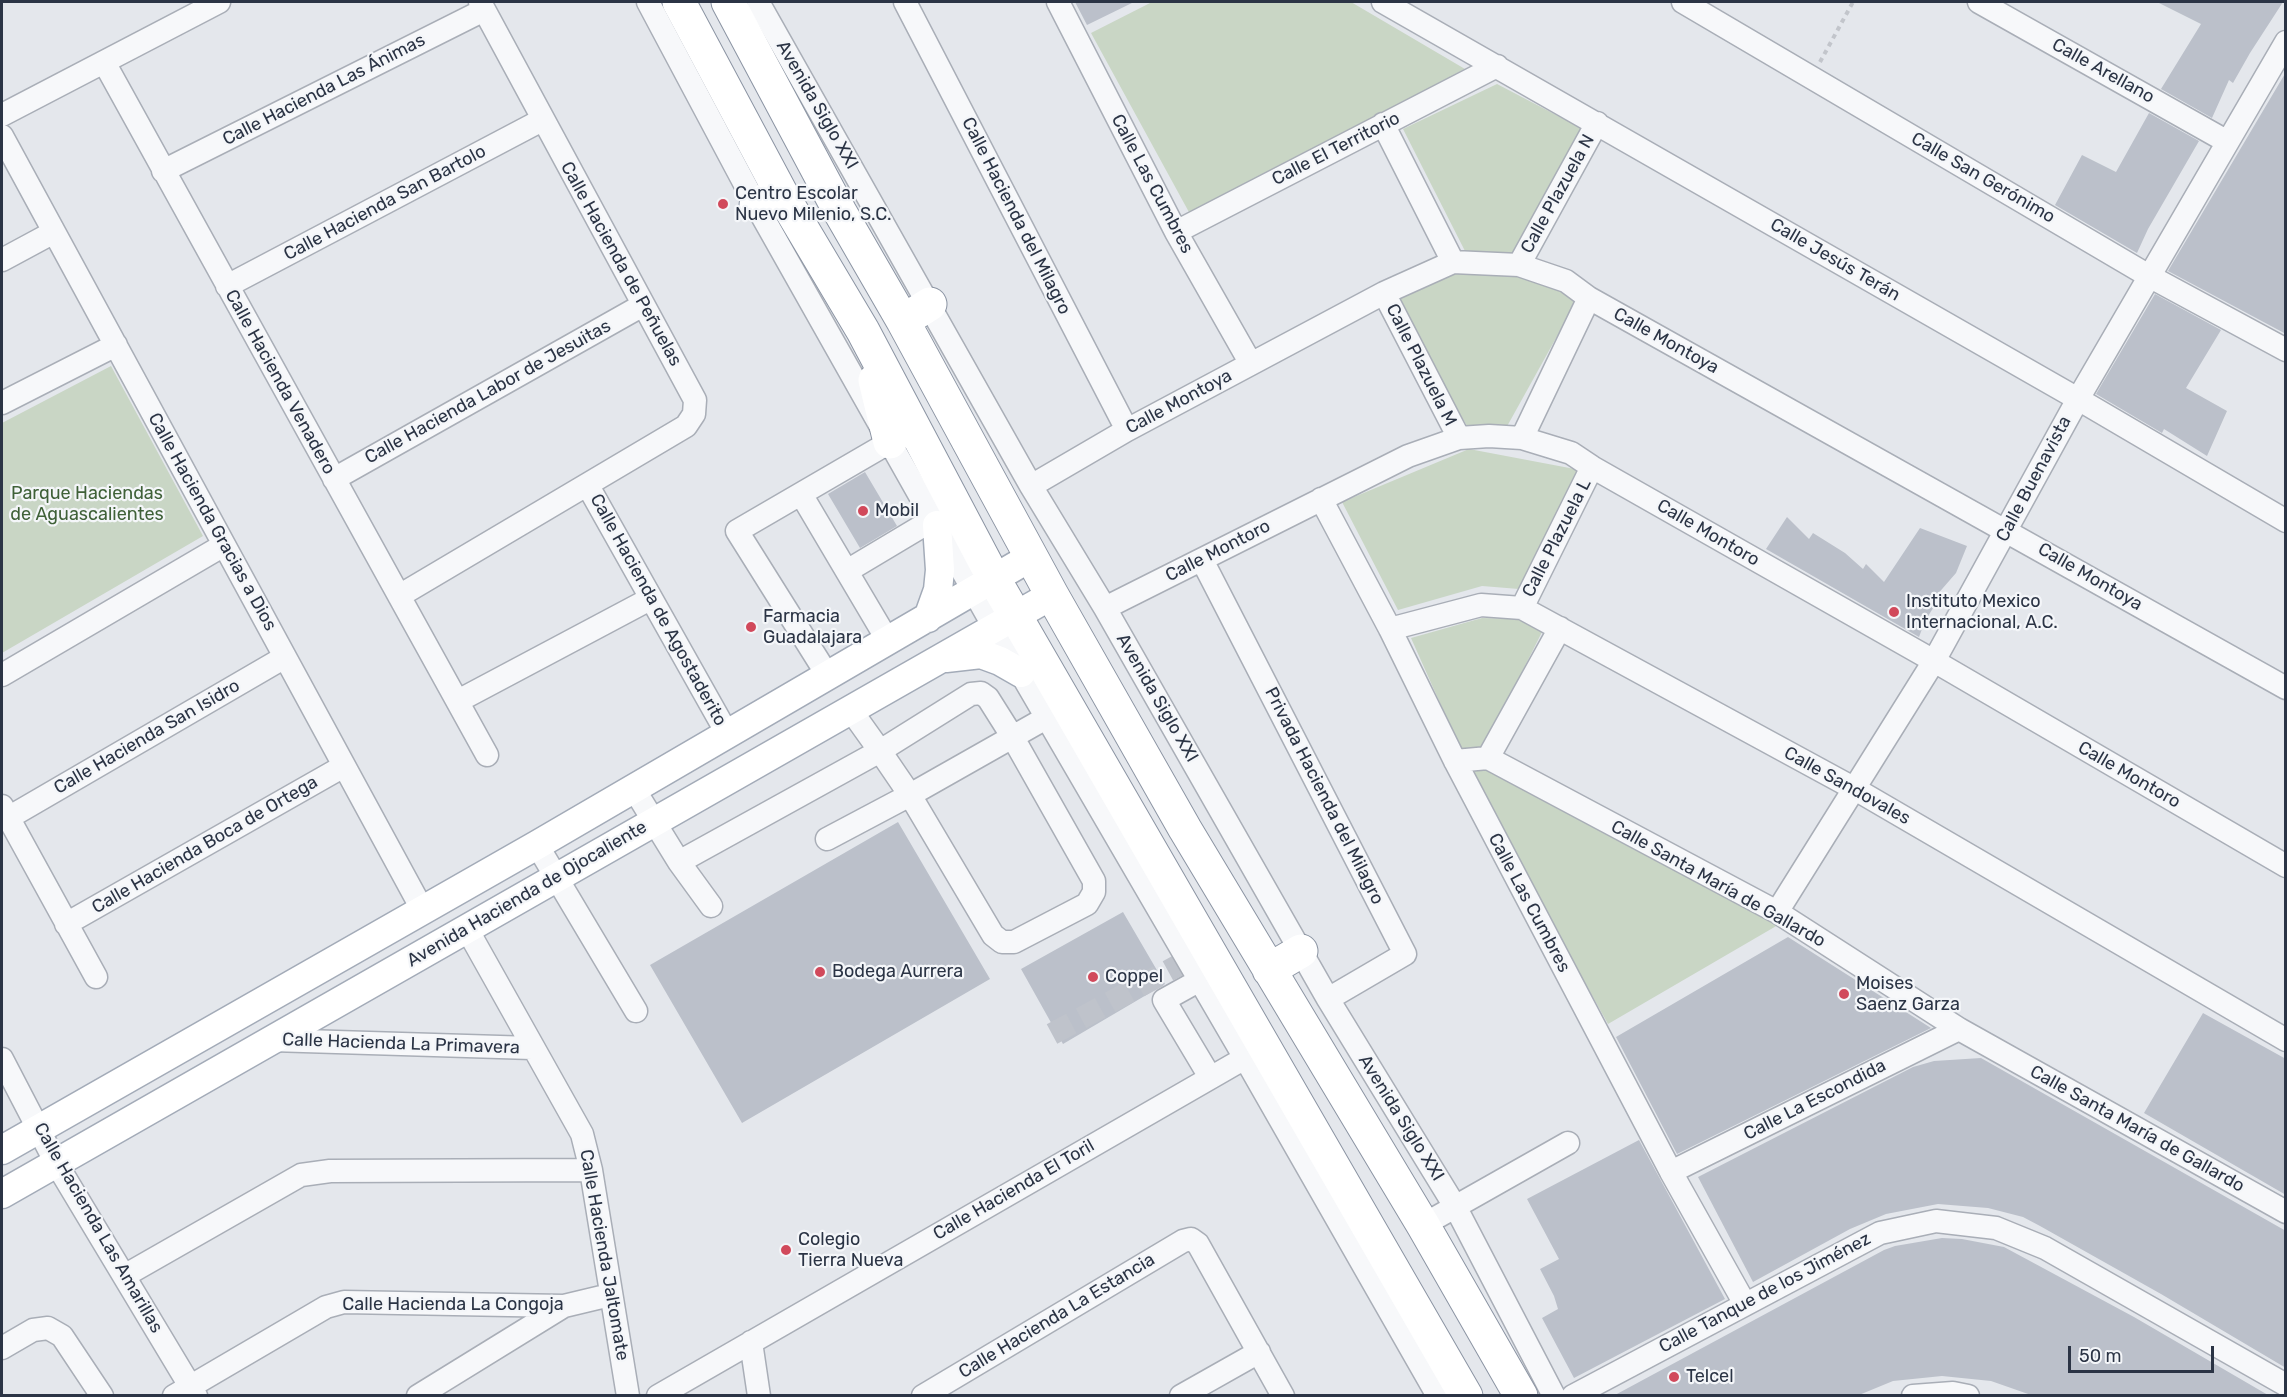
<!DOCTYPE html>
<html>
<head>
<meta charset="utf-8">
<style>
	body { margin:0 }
	#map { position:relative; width:2287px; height:1397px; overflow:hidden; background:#e4e7ec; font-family:Rubik,sans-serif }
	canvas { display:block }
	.frame { position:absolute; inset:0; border:3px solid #2b3445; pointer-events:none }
	.scale { position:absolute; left:2068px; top:1346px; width:146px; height:27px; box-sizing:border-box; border:3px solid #2b3445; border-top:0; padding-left:8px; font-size:18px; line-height:21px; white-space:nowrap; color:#2b3445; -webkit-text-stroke:4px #f4f6f9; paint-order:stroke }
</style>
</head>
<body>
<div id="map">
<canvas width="2287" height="1397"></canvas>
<div class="frame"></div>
<div class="scale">50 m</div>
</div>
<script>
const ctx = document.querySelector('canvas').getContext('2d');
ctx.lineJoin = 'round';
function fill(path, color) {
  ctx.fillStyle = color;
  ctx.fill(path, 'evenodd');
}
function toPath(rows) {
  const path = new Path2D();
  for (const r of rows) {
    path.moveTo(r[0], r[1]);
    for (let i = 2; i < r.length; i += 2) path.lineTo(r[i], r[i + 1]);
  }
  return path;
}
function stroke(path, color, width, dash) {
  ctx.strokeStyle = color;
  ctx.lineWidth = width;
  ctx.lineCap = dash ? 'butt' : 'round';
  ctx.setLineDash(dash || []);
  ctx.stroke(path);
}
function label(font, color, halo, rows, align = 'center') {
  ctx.font = font + ' Rubik,sans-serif';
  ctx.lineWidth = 4.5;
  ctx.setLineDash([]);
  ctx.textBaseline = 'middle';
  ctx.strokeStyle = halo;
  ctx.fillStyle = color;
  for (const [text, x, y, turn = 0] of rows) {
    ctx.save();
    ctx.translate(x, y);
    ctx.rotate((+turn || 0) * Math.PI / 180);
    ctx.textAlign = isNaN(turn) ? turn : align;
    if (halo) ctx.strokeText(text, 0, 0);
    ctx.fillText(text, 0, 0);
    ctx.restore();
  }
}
const green = toPath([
	[1152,2,1351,2,1465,69,1190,214,1091,33],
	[1497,84,1583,129,1513,255,1466,253,1403,129],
	[1448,273,1510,274,1559,289,1576,302,1505,430,1467,426,1392,296],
	[111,366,203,536,2,653,2,423],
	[1469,449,1580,470,1519,589,1482,586,1398,610,1342,502],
	[1482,618,1518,619,1542,632,1483,750,1460,748,1411,638],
	[1487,769,1778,925,1608,1024,1466,771]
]);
const building = toPath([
	[1075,2,1134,2,1087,25],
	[2157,2,2283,2,2250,53,2233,83,2229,80,2212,118,2161,89,2201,24],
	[2286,72,2286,334,2168,271],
	[2149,113,2199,141,2148,229,2137,253,2055,205,2082,155,2116,172],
	[2155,294,2221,330,2186,388,2227,411,2207,456,2164,429,2162,433,2096,394],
	[865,472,897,526,860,548,828,494],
	[1787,517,1809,539,1813,533,1845,553,1863,569,1866,564,1884,582,1920,528,1967,546,1956,573,1936,596,1940,597,1925,621,1919,637,1766,549],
	[898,822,990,979,742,1123,650,965],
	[1123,912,1165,984,1063,1044,1021,969],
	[1788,937,1931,1028,1677,1154,1616,1037],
	[2203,1013,2286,1059,2286,1195,2144,1113],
	[1981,1058,2286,1231,2286,1368,2161,1294,2040,1226,2023,1217,1988,1208,1938,1204,1886,1214,1850,1229,1753,1282,1698,1177,1913,1067,1934,1061],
	[1639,1140,1725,1299,1574,1378,1542,1318,1558,1309,1554,1296,1540,1269,1559,1259,1527,1199],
	[1942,1238,1962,1239,2004,1247,2134,1317,2268,1395,2031,1395,1991,1381,1942,1376,1893,1381,1859,1395,1615,1395,1884,1250,1895,1246]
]);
const minorTunnel = toPath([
	[1052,1034,1188,960]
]);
const path = toPath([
	[1820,62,1853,2]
]);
const minor = toPath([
	[648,2,756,205,994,627,1245,1058,1438,1396],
	[758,2,1031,486,1105,608,1328,999,1456,1208,1554,1396],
	[905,2,1127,430],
	[1058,2,1176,232,1251,364],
	[1383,2,2078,399,2286,521],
	[1683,2,2149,276,2286,350],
	[1979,2,2226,141],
	[104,62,487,755],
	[2,115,219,2],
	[1383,124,1453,262],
	[2,136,422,909],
	[163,171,484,10],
	[1176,232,1497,66],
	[2,260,54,232],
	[1519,265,1597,123],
	[227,286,542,120],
	[1384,293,1459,438],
	[2,403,116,345],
	[1522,438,1589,298],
	[334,479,643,305],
	[588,486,728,735],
	[1031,486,1127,430,1384,293,1453,262,1519,265,1566,281,1589,298,2286,688],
	[801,494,888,641],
	[1321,499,1390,629,1455,761,1671,1172,1745,1304],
	[1202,560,1405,954,1328,999],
	[847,571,934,519],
	[399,596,686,426,694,414,695,400,480,2],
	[1105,608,1408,456,1459,438,1489,436,1522,438,1571,453,1592,467,1934,661,2286,866],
	[1522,608,1592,467],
	[1390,629,1481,605,1522,608,1855,789,2286,1040],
	[2,675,224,545],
	[828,676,737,531,890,442],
	[458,701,650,599],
	[1488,758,1560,628],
	[1455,761,1488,758,1777,912,1959,1029,2286,1212],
	[634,789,679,862,711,906],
	[2,806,96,977],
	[8,818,285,657],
	[827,839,910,795,1046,718],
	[537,845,636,1011],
	[679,862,880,751,971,694,981,693,988,698,1012,736,1094,881,1094,892,1087,904,1014,942,1002,942,993,935,910,795,880,751,850,709],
	[1777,912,1934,661,2078,399,2286,42],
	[66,924,344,766],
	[467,929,582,1134,591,1170,628,1396],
	[1200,980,1164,1000,1210,1077],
	[271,1040,532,1048],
	[2,1059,56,1163,196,1396],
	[1671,1172,1959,1029],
	[1423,1225,1568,1143],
	[124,1276,301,1175,330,1171,591,1170],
	[751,1342,759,1396],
	[2,1348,33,1330,48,1328,62,1336,102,1396],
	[174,1396,326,1307,344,1302,564,1306,610,1295],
	[418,1396,564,1306],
	[658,1396,1245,1058],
	[923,1396,1183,1241,1191,1239,1198,1244,1283,1396],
	[1181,1396,1259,1352],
	[1573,1396,1880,1233,1936,1221,1996,1228,2045,1248,2286,1385],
	[1913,1396,1953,1393,1968,1396]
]);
const major = toPath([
	[928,618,938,590,940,570,937,525],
	[946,658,981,654,1000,661,1021,673],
	[2,1150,537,845,1031,557],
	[2,1194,1052,595]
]);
const highway = toPath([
	[679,2,781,193,863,331,994,579,1466,1396],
	[728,2,840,212,903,321,1052,595,1185,829,1423,1225,1521,1396],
	[756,205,781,193],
	[903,321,930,304],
	[875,380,890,442],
	[1269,970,1301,951]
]);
const markers = [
	[723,204,6,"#d1495b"],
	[863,511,6,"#d1495b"],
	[1894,612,6,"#d1495b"],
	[751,627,6,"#d1495b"],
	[820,972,6,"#d1495b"],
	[1093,977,6,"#d1495b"],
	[1844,994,6,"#d1495b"],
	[786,1250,6,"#d1495b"],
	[1674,1377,6,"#d1495b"]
];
const streetNames = [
	["Calle Arellano",2103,71,29],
	["Calle Hacienda Las Ánimas",324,90,-27],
	["Avenida Siglo XXI",817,105,60],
	["Calle El Territorio",1336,149,-27],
	["Calle San Gerónimo",1983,178,30],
	["Calle Las Cumbres",1152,184,62],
	["Calle Plazuela N",1558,194,-61],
	["Calle Hacienda San Bartolo",385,203,-28],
	["Calle Hacienda del Milagro",1016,216,63],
	["Calle Jesús Terán",1835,260,30],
	["Calle Hacienda de Peñuelas",621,264,61],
	["Calle Montoya",1666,341,29],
	["Calle Plazuela M",1421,365,63],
	["Calle Hacienda Venadero",280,382,61],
	["Calle Hacienda Labor de Jesuitas",488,392,-29],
	["Calle Montoya",1179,402,-28],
	["Calle Buenavista",2034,479,-62],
	["Calle Hacienda Gracias a Dios",212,522,61],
	["Calle Montoro",1708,533,30],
	["Calle Plazuela L",1557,538,-63],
	["Calle Montoro",1218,551,-27],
	["Calle Montoya",2090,577,30],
	["Calle Hacienda de Agostaderito",658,610,61],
	["Avenida Siglo XXI",1157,698,60],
	["Calle Hacienda San Isidro",147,737,-30],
	["Calle Montoro",2129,775,30],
	["Calle Sandovales",1847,786,29],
	["Privada Hacienda del Milagro",1324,796,63],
	["Calle Hacienda Boca de Ortega",205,845,-30],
	["Calle Santa María de Gallardo",1718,884,29],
	["Avenida Hacienda de Ojocaliente",527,894,-30],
	["Calle Las Cumbres",1529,903,62],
	["Calle Hacienda La Primavera",401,1044,2],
	["Calle La Escondida",1815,1100,-27],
	["Avenida Siglo XXI",1401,1118,58],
	["Calle Santa María de Gallardo",2137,1129,29],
	["Calle Hacienda El Toril",1014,1190,-30],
	["Calle Hacienda Las Amarillas",98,1228,60],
	["Calle Hacienda Jaltomate",604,1255,80],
	["Calle Tanque de los Jiménez",1765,1293,-28],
	["Calle Hacienda La Congoja",453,1305],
	["Calle Hacienda La Estancia",1057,1316,-31]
];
const poiNames = [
	["Centro Escolar",735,194],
	["Nuevo Milenio, S.C.",735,215],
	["Mobil",875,511],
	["Instituto Mexico",1906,602],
	["Internacional, A.C.",1906,623],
	["Farmacia",763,617],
	["Guadalajara",763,638],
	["Bodega Aurrera",832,972],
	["Coppel",1105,977],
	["Moises",1856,984],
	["Saenz Garza",1856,1005],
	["Colegio",798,1240],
	["Tierra Nueva",798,1261],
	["Telcel",1686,1377]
];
const parkNames = [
	["Parque Haciendas",87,494],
	["de Aguascalientes",87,515]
];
fill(green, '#c9d6c5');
fill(building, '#bbc0ca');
stroke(minorTunnel, '#bfc3cb', 22, [22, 11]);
stroke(minor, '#a9aeb7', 25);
stroke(major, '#a3abb8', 31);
stroke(highway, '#8b94a3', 35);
stroke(path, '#c2c5cb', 4, [4.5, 4.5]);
stroke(minor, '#f7f8fa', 22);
stroke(major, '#fff', 28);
stroke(highway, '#fff', 33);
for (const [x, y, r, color] of markers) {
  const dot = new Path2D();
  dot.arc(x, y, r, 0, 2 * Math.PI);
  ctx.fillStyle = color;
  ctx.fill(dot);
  stroke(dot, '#f4f6f9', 2);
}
label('18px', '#2b3445', '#f4f6f9', streetNames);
label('18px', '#2b3445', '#f4f6f9', poiNames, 'left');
label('18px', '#3f6138', '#f4f6f9', parkNames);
</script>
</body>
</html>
